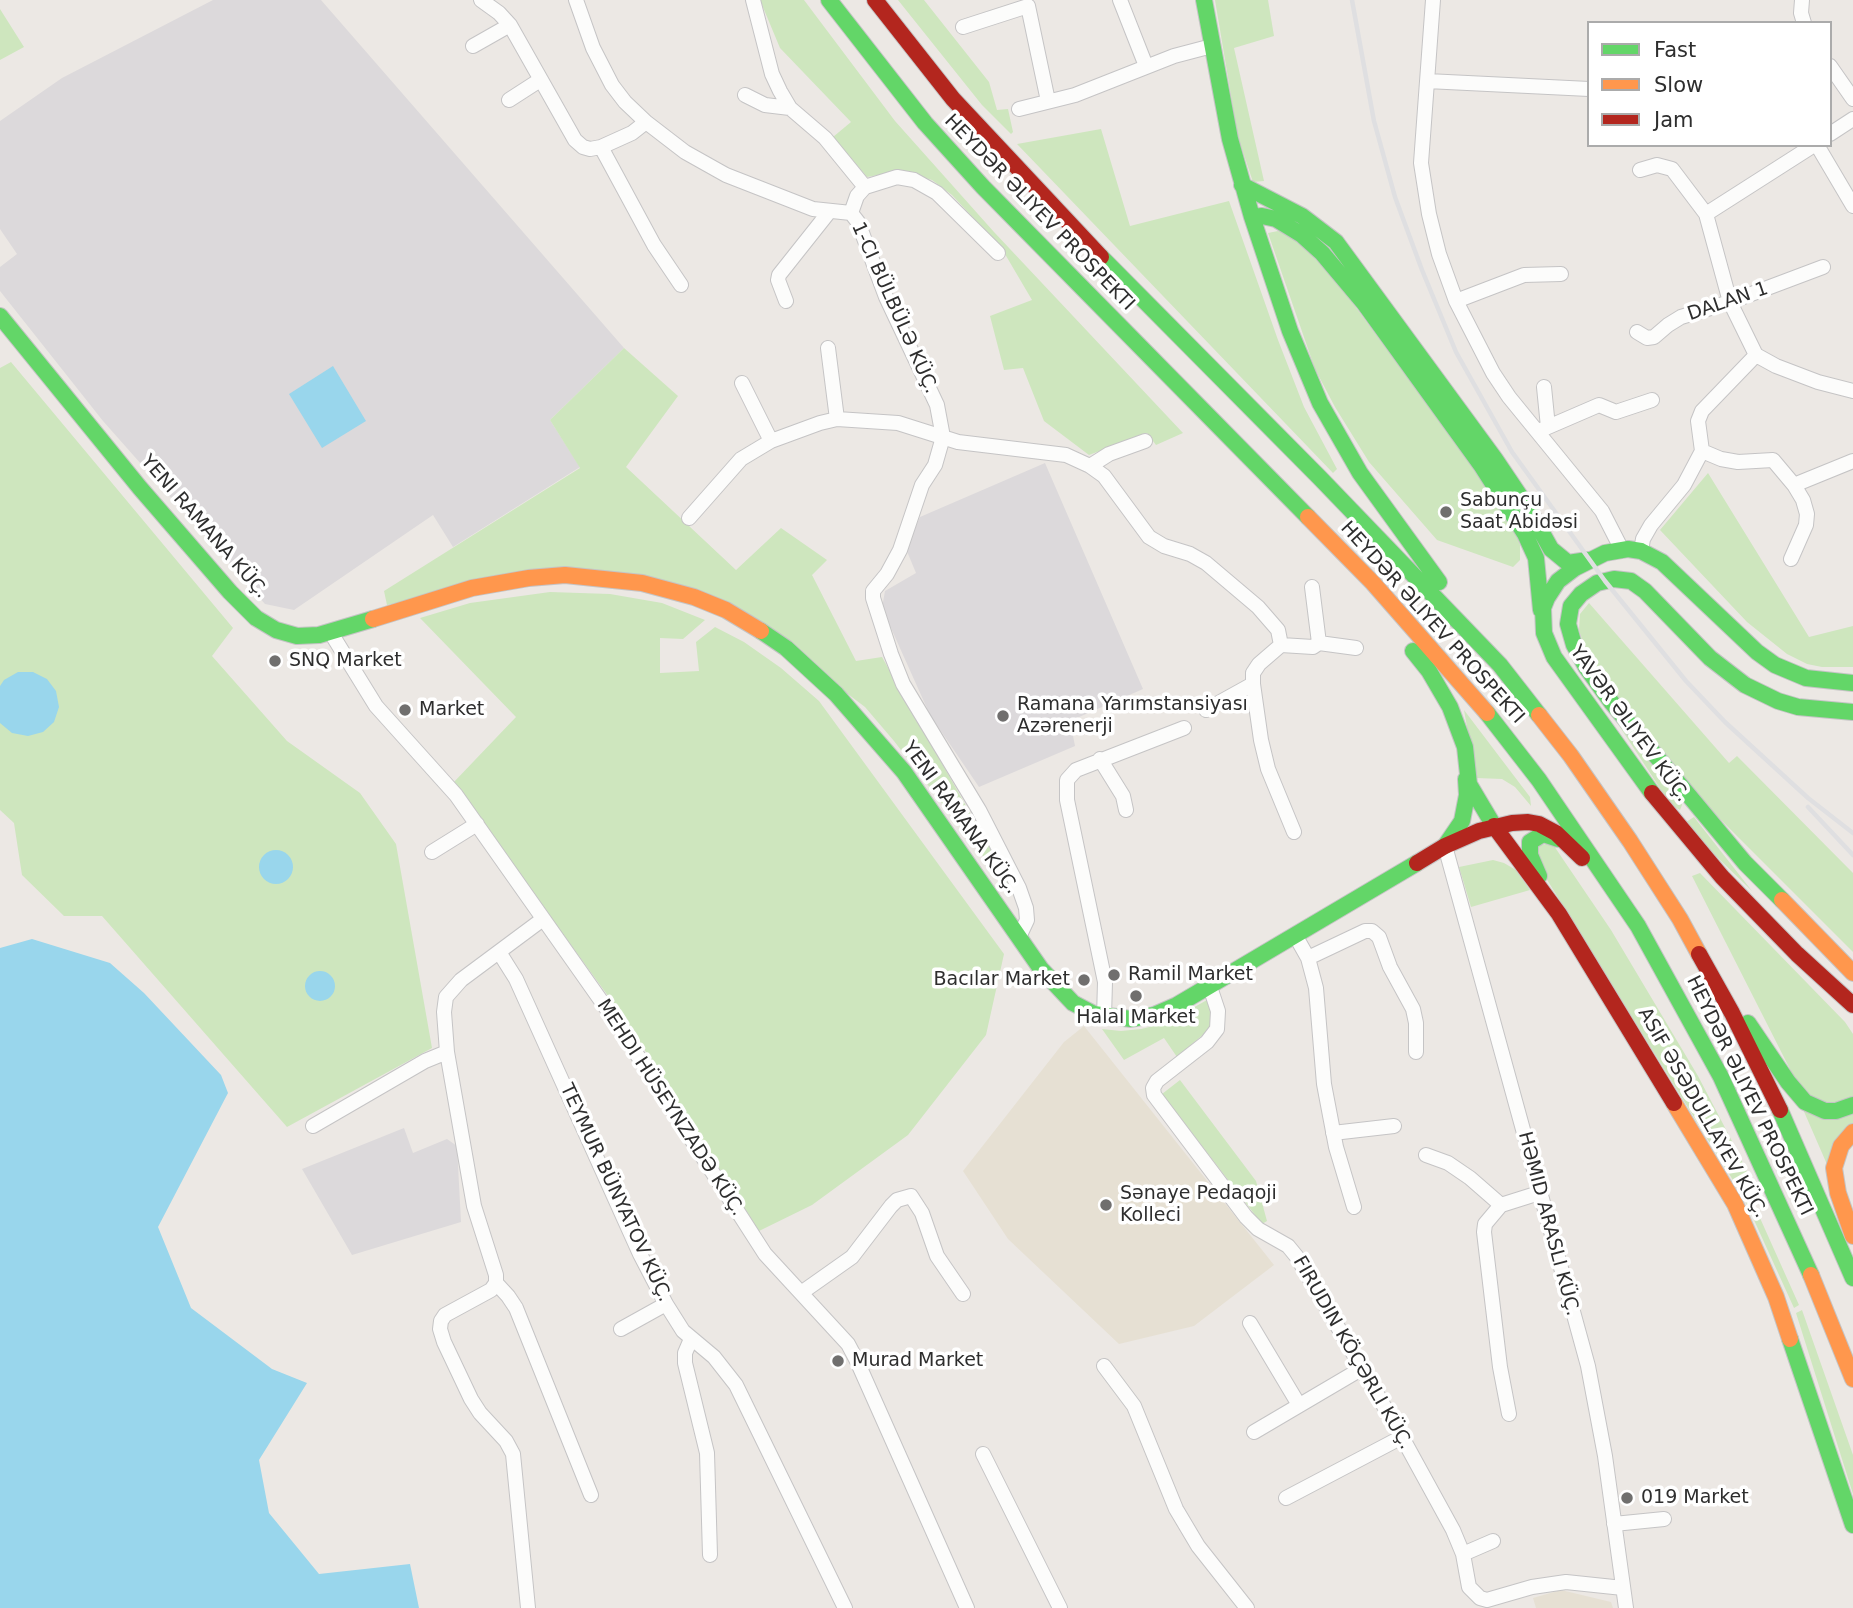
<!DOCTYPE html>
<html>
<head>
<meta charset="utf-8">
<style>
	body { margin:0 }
	#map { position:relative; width:1853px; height:1608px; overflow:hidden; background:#ece8e4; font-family:"DejaVu Sans",sans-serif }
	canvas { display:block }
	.legend { position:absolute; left:1587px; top:21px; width:245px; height:126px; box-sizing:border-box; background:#fff; border:2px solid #ababab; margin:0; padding:9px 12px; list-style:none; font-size:21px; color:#2e2e2e }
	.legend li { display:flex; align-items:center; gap:14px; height:35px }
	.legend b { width:35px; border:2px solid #ababab }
</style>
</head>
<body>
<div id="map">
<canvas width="1853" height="1608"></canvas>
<ul class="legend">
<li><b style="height:9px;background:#63d668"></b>Fast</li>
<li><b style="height:9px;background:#ff974d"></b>Slow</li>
<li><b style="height:9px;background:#b3261e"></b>Jam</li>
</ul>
</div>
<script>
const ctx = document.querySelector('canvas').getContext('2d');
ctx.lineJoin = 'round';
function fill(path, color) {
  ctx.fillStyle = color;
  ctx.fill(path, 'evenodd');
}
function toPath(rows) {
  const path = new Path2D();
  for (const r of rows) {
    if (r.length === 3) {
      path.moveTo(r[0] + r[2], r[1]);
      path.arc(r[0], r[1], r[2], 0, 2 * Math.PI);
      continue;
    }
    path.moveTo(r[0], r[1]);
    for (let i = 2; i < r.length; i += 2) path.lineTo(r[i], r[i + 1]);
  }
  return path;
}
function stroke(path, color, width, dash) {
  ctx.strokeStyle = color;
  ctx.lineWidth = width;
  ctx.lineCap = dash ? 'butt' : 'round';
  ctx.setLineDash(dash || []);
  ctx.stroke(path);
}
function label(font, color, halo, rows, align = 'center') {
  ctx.font = font + ' "DejaVu Sans",sans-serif';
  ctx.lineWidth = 7;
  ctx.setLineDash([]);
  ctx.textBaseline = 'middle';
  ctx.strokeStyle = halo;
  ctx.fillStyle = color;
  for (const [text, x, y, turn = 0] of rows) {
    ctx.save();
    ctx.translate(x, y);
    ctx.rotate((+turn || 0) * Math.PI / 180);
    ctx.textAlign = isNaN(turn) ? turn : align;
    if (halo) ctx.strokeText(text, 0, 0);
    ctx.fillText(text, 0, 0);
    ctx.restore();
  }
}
const industrial = toPath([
	[213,0,321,0,624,348,550,420,580,467,453,547,433,515,294,610,265,604,103,421,0,291,0,267,17,254,0,229,0,121,62,78],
	[1045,463,1143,689,1070,721,1075,746,979,787,930,715,882,608,885,591,916,573,906,549,920,517],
	[404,1128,413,1153,447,1139,457,1146,461,1222,352,1255,302,1169]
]);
const education = toPath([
	[1084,1026,1274,1265,1194,1326,1119,1344,1008,1239,963,1171,1064,1042],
	[1561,1590,1611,1602,1613,1608,1536,1608,1533,1598]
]);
const green = toPath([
	[760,0,804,0,895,121,994,232,1183,433,1156,445,1147,433,1089,455,1044,421,1023,368,1004,370,990,316,1032,300,1002,249,952,195,932,180,900,171,867,177,833,137,851,122,780,48],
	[898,0,924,0,989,82,997,110,1008,109,1013,132,1011,134,982,105],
	[1215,0,1268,0,1274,36,1234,48,1264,181,1253,182,1238,137],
	[0,9,24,47,0,60],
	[1101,129,1130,226,1229,201,1278,340,1304,407,1337,469,1333,473,1017,144],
	[1278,231,1293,236,1335,279,1477,472,1514,528,1520,545,1520,560,1513,567,1437,540,1369,462,1335,407,1315,369,1268,233],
	[624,348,678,396,626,467,736,570,781,528,827,560,812,575,856,661,882,657,1001,868,1013,895,894,741,865,707,737,610,563,570,387,605,384,591,580,468,550,420],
	[11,362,233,628,212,656,287,741,360,793,396,844,432,1048,287,1127,102,916,64,916,22,875,14,823,0,810,0,368],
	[1708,473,1809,637,1853,626,1853,667,1822,667,1807,664,1787,654,1747,622,1660,530],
	[550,592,610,594,662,603,705,620,683,639,660,638,660,673,699,671,696,642,715,627,744,642,781,668,819,701,1004,954,986,1035,908,1135,812,1205,759,1231,627,1022,453,783,516,717,420,618,470,603],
	[1589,603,1729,763,1737,756,1853,873,1853,952,1708,807,1608,686,1584,645,1579,630,1580,614],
	[1464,710,1530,797,1531,806,1515,787,1502,779,1476,778],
	[1616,721,1681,801,1682,805,1680,810,1671,805],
	[1694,817,1752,891,1683,824],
	[1552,843,1611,930,1698,1076,1733,1143,1753,1184,1747,1189,1799,1305,1794,1308,1744,1198,1541,870,1537,850,1540,845],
	[1493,860,1504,863,1516,870,1530,890,1471,907,1459,867],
	[1700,873,1845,1022,1853,1034,1853,1096,1836,1103,1818,1101,1807,1096,1795,1079,1692,876],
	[1207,1000,1212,1011,1211,1025,1205,1033,1177,1057,1164,1038,1124,1060,1102,1029,1121,1031,1141,1029,1166,1023],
	[1180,1080,1256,1181,1267,1221,1262,1224,1162,1094],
	[1802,1107,1853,1113,1853,1123,1829,1169],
	[1802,1310,1853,1455,1853,1494,1796,1313]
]);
const water = toPath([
	[333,366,366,421,322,448,289,394],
	[18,672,33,672,47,679,56,691,59,707,54,722,43,732,28,736,12,733,0,723,0,686,4,680],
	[276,867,17],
	[32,939,110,963,144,993,221,1075,228,1093,158,1227,191,1308,272,1369,307,1383,259,1460,269,1513,319,1574,410,1564,419,1608,0,1608,0,948],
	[320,986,15]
]);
const street = toPath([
	[481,0,499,13,510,25,575,140,583,147,590,149,601,147,632,133,646,122],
	[576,0,593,48,612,85,625,102,646,122,685,152,726,175,813,209,851,213,858,222,886,297,937,405,943,437,935,465,922,485,900,550,887,574,873,591,873,598,891,654,903,684,979,810,1019,888,1026,908,1027,920,1019,937],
	[753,0,772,74,780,91,790,108,825,138,865,187],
	[1120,0,1146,66],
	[1433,0,1421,163,1429,214,1439,254,1456,301,1493,373,1509,397,1602,511,1622,550],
	[1802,0,1801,13,1804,23],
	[963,27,1028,6,1048,101],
	[473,46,510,25],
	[1830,66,1853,99],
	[1427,81,1589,89],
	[745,95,765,105,790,108],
	[509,100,540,80],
	[1019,109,1075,95,1174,56,1212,46],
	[1830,134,1853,119],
	[1817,145,1853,206],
	[601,147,654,245,681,285],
	[1640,170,1657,165,1672,169,1706,214,1730,302,1756,355,1702,411,1698,421,1702,451,1684,485,1651,525,1643,539,1641,551],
	[851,213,857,196,865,187,897,177,914,180,937,193,998,253],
	[1706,214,1814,145],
	[786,301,778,280,779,275,829,212],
	[1456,301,1524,275,1561,274],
	[1637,332,1647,338,1654,337,1668,325,1681,317,1730,302,1823,267],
	[828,348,837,419],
	[1756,355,1776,366,1818,382,1853,391],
	[742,383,771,441],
	[1548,427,1599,405,1616,412,1652,400],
	[1541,430,1548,427,1544,387],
	[1702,451,1721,459,1738,462,1773,460,1794,485,1853,461],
	[1090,466,1109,454,1145,441],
	[689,518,741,459,771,441,820,423,837,419,898,423,958,442,1066,455,1090,466,1104,476,1149,537,1164,546,1190,554,1206,563,1258,607,1278,630,1281,645,1259,664,1253,673,1253,684,1261,740,1268,769,1294,832],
	[1791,559,1806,525,1807,514,1803,500,1794,485],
	[331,633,376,706,456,795,616,1022,765,1254,848,1344,857,1361,967,1608],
	[1319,643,1356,648],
	[1281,645,1313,647,1319,643,1312,587],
	[1206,710,1253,684],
	[1100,759,1123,796,1126,810],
	[1445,846,1588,1366,1605,1456,1626,1608],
	[432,852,477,824],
	[1295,935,1308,958,1316,988,1324,1084,1336,1147,1354,1207],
	[499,952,516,979,640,1254,666,1304,683,1331,714,1357,736,1385,845,1608],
	[1308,958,1365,931,1372,931,1379,937,1390,967,1413,1009,1416,1023,1416,1052],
	[1210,987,1218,1011,1217,1029,1207,1042,1157,1081,1153,1088,1154,1095,1246,1217,1258,1229,1288,1246,1297,1257,1402,1437,1453,1530,1463,1554,1469,1587,1480,1598,1487,1600,1532,1587,1566,1582,1623,1588],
	[1104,1017,1105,982,1067,800,1067,780,1076,770,1184,728],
	[313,1126,425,1061,447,1052],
	[1333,1133,1394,1126],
	[1426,1155,1448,1163,1470,1178,1501,1205],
	[496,1283,508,1296,516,1308,591,1495],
	[801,1293,852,1257,891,1206,897,1200,911,1196,922,1213,937,1256,963,1294],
	[1250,1323,1299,1405],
	[621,1329,666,1304],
	[691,1339,685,1353,685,1363,707,1453,710,1555],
	[1104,1366,1134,1406,1176,1509,1198,1546,1247,1608],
	[1509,1414,1500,1367,1484,1232,1485,1224,1501,1205,1539,1193],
	[1254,1432,1361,1369],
	[983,1454,1060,1608],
	[1286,1498,1402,1437],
	[1614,1524,1664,1519],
	[1463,1554,1493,1541],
	[528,1608,513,1454,506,1441,480,1413,471,1399,444,1342,440,1329,441,1321,445,1315,491,1290,496,1283,496,1275,474,1206,447,1052,444,1012,446,997,461,980,543,919]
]);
const fast = toPath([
	[829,0,925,123,983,187,1308,517],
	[1204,0,1230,139,1252,217,1262,216,1276,219,1302,235,1322,253,1364,303,1481,465,1525,534,1536,558,1541,610],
	[1242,185,1302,216,1336,242,1495,459,1528,508,1551,549,1568,563,1588,560],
	[1252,217,1290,331,1320,403,1360,473,1439,582],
	[1101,257,1320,478,1500,665,1539,715],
	[0,316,140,488,230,592,256,618,276,630,297,636,319,635,373,619],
	[761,631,786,648,836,694,904,772,1041,969,1073,1003,1094,1014,1131,1019,1154,1015,1177,1005,1417,863],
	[1413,651,1429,671,1450,707,1465,747,1469,784,1494,826],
	[1487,713,1539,780,1638,926,1721,1077,1811,1275],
	[1652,793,1554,657,1544,633,1543,608,1547,598,1558,581,1575,568,1605,553,1628,549,1641,551,1662,562,1757,652,1775,665,1806,678,1853,683],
	[1445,846,1462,821,1467,795,1466,779],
	[1539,876,1530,855,1530,842,1543,834,1558,839],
	[1782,900,1745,863,1612,703,1586,667,1574,645,1568,624,1571,606,1581,594,1597,583,1614,579,1631,581,1645,591,1710,658,1745,685,1778,701,1798,707,1853,712],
	[1748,1023,1788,1082,1805,1102,1825,1111,1836,1111,1853,1105],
	[1780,1110,1853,1278],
	[1790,1339,1853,1525]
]);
const slow = toPath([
	[1308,517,1373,583,1487,713],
	[373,619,472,588,529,578,565,575,642,583,694,597,726,610,761,631],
	[1539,715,1571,756,1630,841,1680,919,1699,954],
	[1782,900,1853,973],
	[1674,1103,1735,1204,1776,1297,1790,1339],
	[1853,1132,1841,1146,1834,1168,1838,1193,1853,1236],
	[1811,1275,1853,1379]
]);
const jam = toPath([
	[875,0,953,99,1101,257],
	[1652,793,1722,877,1797,954,1853,1005],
	[1494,826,1559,914,1674,1103],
	[1417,863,1445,846,1479,831,1512,823,1528,822,1539,824,1556,833,1582,858],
	[1699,954,1732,1013,1780,1110]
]);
const rail = toPath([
	[1352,0,1374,121,1395,197,1422,270,1456,352,1512,452,1605,581,1686,681,1725,722,1808,798,1853,833],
	[1808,807,1853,855]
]);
const markers = [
	[1446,512,7,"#706f6e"],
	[275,661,7,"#706f6e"],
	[405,710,7,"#706f6e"],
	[1003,716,7,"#706f6e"],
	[1114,975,7,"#706f6e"],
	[1084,980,7,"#706f6e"],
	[1136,996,7,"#706f6e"],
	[1106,1205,7,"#706f6e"],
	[838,1361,7,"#706f6e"],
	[1627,1498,7,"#706f6e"]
];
const streetNames = [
	["HEYDƏR ƏLIYEV PROSPEKTI",1039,213,46],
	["DALAN 1",1728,302,-19],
	["1-CI BÜLBÜLƏ KÜÇ.",894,308,66],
	["YENI RAMANA KÜÇ.",204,527,49],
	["HEYDƏR ƏLIYEV PROSPEKTI",1432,623,48],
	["YAVƏR ƏLIYEV KÜÇ.",1629,724,54],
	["YENI RAMANA KÜÇ.",960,818,54],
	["HEYDƏR ƏLIYEV PROSPEKTI",1749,1096,64],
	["MEHDI HÜSEYNZADƏ KÜÇ.",670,1108,57],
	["ASIF ƏSƏDULLAYEV KÜÇ.",1702,1113,60],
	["TEYMUR BÜNYATOV KÜÇ.",615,1193,65],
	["HƏMID ARASLI KÜÇ.",1548,1224,75],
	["FIRUDIN KÖÇƏRLI KÜÇ.",1352,1353,60]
];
const poiNames = [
	["Sabunçu",1460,501],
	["Saat Abidəsi",1460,523],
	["SNQ Market",289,661],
	["Ramana Yarımstansiyası",1017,705],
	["Azərenerji",1017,727],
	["Market",419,710],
	["Ramil Market",1128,975],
	["Bacılar Market",1070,980,"right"],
	["Halal Market",1136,1018,"center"],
	["Sənaye Pedaqoji",1120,1194],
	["Kolleci",1120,1216],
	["Murad Market",852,1361],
	["019 Market",1641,1498]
];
fill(industrial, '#dcd9db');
fill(education, '#e6e0d3');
fill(green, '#cee6be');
fill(water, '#99d6ec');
stroke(street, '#c5c4c5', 16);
stroke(fast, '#c5c4c5', 18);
stroke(slow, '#c5c4c5', 18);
stroke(jam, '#c5c4c5', 18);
stroke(street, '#fcfcfb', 14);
stroke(fast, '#63d668', 16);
stroke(slow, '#ff974d', 16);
stroke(jam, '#b3261e', 16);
stroke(rail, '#dfdfe1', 4.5);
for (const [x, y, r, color] of markers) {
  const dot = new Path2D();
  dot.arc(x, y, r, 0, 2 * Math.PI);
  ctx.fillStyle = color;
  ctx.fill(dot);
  stroke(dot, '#fff', 2.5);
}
label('19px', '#2e2e2e', '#fff', streetNames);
label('19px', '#2e2e2e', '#fff', poiNames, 'left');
</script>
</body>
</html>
